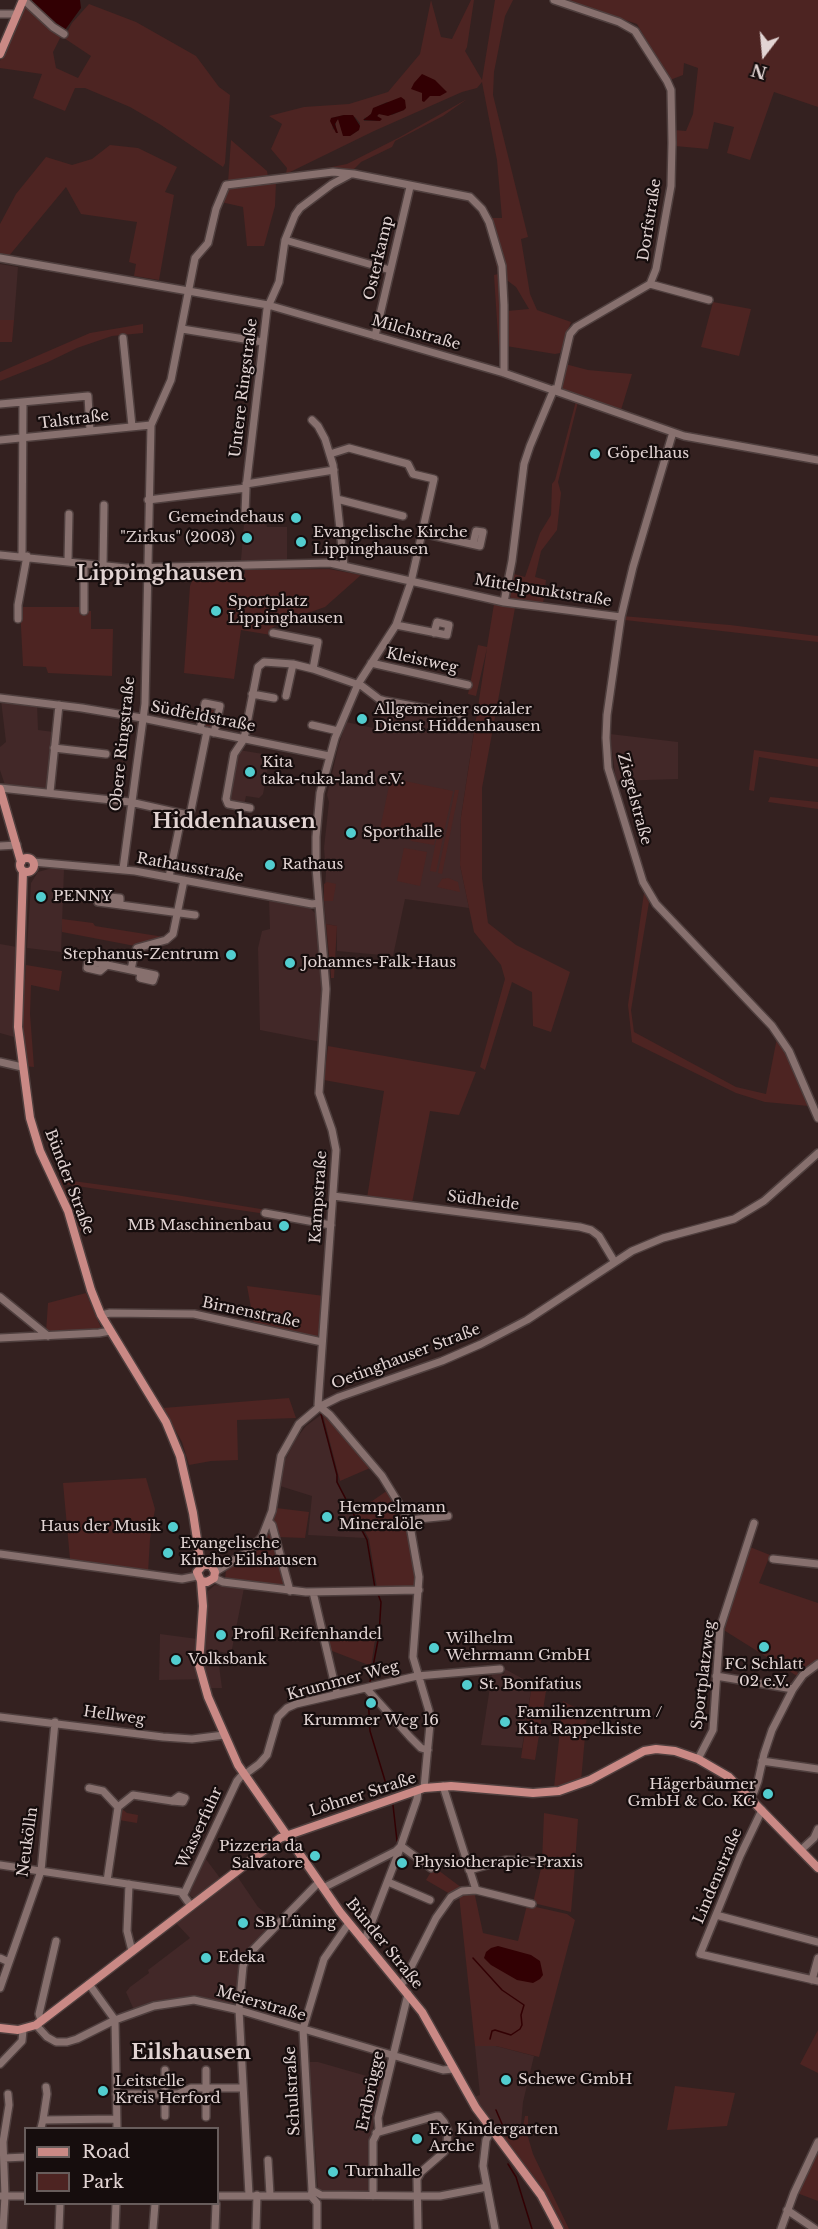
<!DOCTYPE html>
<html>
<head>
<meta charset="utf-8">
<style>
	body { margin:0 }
	#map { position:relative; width:818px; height:2229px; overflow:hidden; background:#342120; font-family:"Libre Baskerville",serif }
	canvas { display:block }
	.legend { position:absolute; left:24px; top:2127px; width:195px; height:78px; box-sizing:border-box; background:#160d0d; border:2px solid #685d5c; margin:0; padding:8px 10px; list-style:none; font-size:18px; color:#e2d4d3 }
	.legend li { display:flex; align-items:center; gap:12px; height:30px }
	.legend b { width:30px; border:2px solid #685d5c }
	.north { position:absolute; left:734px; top:24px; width:60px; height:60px; -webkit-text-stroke:4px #160d0d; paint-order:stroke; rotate:196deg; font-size:16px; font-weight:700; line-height:24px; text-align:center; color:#e2d4d3 }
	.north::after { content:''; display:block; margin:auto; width:21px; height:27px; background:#e2d4d3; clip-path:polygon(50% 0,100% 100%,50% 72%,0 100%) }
</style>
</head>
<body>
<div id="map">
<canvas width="818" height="2229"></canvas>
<ul class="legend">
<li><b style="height:8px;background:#ca8985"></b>Road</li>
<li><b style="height:16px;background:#4d2422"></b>Park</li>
</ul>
<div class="north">N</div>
</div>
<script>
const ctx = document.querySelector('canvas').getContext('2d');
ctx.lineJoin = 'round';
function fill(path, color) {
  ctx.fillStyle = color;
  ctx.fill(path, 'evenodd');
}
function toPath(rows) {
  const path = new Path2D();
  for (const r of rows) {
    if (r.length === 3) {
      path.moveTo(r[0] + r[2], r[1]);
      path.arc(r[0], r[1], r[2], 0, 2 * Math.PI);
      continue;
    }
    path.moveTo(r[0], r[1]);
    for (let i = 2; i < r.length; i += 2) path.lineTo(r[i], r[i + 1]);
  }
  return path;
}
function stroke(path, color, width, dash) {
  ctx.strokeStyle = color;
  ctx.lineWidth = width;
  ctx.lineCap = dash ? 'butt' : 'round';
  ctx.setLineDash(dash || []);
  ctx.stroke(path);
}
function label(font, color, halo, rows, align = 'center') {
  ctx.font = font + ' "Libre Baskerville",serif';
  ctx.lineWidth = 4.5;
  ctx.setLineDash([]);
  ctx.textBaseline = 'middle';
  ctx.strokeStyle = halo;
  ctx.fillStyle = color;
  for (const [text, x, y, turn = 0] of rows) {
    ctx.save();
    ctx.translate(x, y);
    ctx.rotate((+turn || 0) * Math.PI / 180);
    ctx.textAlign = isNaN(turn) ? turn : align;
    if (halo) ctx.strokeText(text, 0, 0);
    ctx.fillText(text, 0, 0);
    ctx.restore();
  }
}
const built = toPath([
	[0,264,18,267,14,320,0,320],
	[244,523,266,523,267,527,287,527,287,560,241,560],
	[1,700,37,704,38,730,54,732,47,789,5,785,0,770,0,747,6,742],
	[383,703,398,706,397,709,475,725,461,817,460,865,469,908,405,899,393,956,337,951,337,926,326,924,324,901,326,872,324,848,329,802,327,795,338,748,346,722,378,729],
	[610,734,678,742,678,779,616,781],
	[239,750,269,755,270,757,263,794,259,798,246,796,244,805,230,802,228,798],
	[52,868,64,869,61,952,27,948,31,883,38,872],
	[269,900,310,908,316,914,323,979,321,1042,260,1030,258,948,262,931,270,929],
	[0,944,17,947,13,1010,14,1037,0,1033],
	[321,1415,337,1475,336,1482,365,1538,308,1535,312,1496,280,1486,284,1462,296,1439,306,1426],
	[215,1585,244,1588,231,1654,217,1651,222,1688,211,1688,208,1679,159,1680,160,1634,205,1640,208,1591],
	[505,1669,532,1684,522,1748,481,1745,492,1674,504,1674],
	[205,1858,220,1878,195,1898,192,1897,189,1894,190,1890],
	[237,1876,258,1907,275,1921,242,1956,235,2003,230,2005,195,1998,178,1999,157,2003,134,2010,126,1992,130,1987,149,1973,148,1970,190,1938,176,1923,198,1908],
	[475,2046,496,2046,534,2056,523,2102,521,2125,501,2135,474,2097,480,2095],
	[309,2062,318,2062,384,2081,381,2084,375,2110,376,2113,370,2142,368,2193,321,2191,318,2189]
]);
const green = toPath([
	[431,0,441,37,452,39,471,0,474,0,467,47,465,51,482,80,495,0,513,0,505,16,494,72,493,95,528,237,521,239,530,294,537,310,571,322,560,353,555,354,506,346,507,311,529,309,516,287,508,281,505,282,502,365,500,367,494,275,498,274,491,239,495,236,489,218,502,218,497,160,482,82,477,88,462,92,374,131,286,174,287,168,271,149,282,124,269,116,304,107,349,104,388,92,420,54],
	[387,102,404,110,392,115,378,114,377,121,364,121,364,118,368,117,378,106],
	[344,115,355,117,360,123,359,130,350,136,342,131,339,119,336,121,336,126,333,130,331,118],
	[564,0,818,0,818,107,774,92,750,160,727,153,734,127,714,122,708,149,675,146,674,130,686,131,693,114,698,68,684,63,683,75,670,80,652,54,653,52,637,24],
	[25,4,61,36,53,52,56,68,78,78,91,56,64,38,72,23,89,4,136,22,196,56,219,87,230,95,225,163,223,167,161,125,130,107,85,88,75,88,65,111,33,98,42,74,0,68,0,61],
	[467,99,443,116,395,141,392,147,361,162,351,172,306,172,347,164,400,137],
	[231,140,267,171,268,177,228,183],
	[110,145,138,148,177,167,165,192,174,195,159,280,134,276,136,264,129,262,137,222,81,214,66,187,8,257,0,254,0,224,16,194,46,157,72,165,92,159],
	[276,182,275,206,264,246,247,246,243,207,221,202,227,190,232,186],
	[713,302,751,309,739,356,701,347],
	[0,320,14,320,12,342,0,342],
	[143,324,143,333,112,336,77,348,48,362,0,381,0,372,90,333],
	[565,364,588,370,632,374,621,410,564,390,560,384],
	[576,401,578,402,558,482,561,493,557,530,541,551,535,577,546,580,543,604,510,600,514,574,525,577,540,533,551,515,552,484,555,480],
	[329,569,361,575,325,607,279,623,272,628,271,635,241,630,234,679,184,673,190,586,195,574,245,574,245,570],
	[494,604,515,608,482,788,482,878,488,923,516,945,570,972,551,1032,533,1026,532,992,512,982,485,1070,480,1067,505,979,501,965,474,932,460,865,461,817,487,648,476,696,468,694,478,645,487,647],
	[20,607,82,607,82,611,91,611,91,629,113,629,112,676,48,673,46,667,23,666],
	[622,616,730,625,818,636,818,642,625,620],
	[209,706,216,709,212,730,203,728],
	[754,750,818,759,818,767,759,757,754,791,749,790],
	[395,779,453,791,443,836,436,835,434,845,412,841,397,833,384,830,379,834,390,781],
	[455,790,459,790,442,874,438,873],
	[770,797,818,802,818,809,768,802],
	[437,836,443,837,436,872,430,871],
	[404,848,427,852,420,886,397,881],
	[448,878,458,882,460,892,437,887,442,879],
	[327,882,336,884,333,901,324,901,324,884],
	[644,893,649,902,631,1010,634,1032,736,1087,766,1094,777,1038,785,1048,809,1106,765,1102,736,1093,632,1042,628,1005],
	[62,919,93,923,95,926,164,937,135,946,62,932],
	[326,924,337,926,334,978,331,978,331,975],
	[26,965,62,971,59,991,31,985,30,1014,34,1067,24,1066,23,1013],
	[328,1046,476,1072,459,1115,430,1111,412,1203,367,1198,384,1091,324,1080],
	[58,1179,176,1195,327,1220,327,1223,63,1184,83,1232,79,1230],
	[247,1286,324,1296,320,1334,316,1337,254,1324],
	[86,1293,102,1330,53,1334,46,1332,48,1303],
	[289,1398,296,1418,237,1420,238,1460,211,1461,189,1465,182,1442,163,1408],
	[323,1415,329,1421,331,1420,370,1468,340,1481],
	[146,1478,155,1509,150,1539,148,1573,73,1561,70,1559,63,1483],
	[388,1490,402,1514,412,1543,416,1584,414,1587,377,1588,369,1539,355,1513],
	[276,1508,309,1512,305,1538,277,1537,273,1525],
	[272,1528,287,1584,285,1587,225,1580,226,1569,255,1553,262,1545],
	[750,1547,770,1555,759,1583,818,1603,818,1661,802,1672,796,1667,795,1670,799,1674,797,1676,722,1629],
	[324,1632,375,1640,371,1666,327,1649],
	[532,1684,546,1691,535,1760,521,1758],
	[563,1701,587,1714,581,1781,554,1788],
	[121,1808,127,1813,138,1815,137,1823,119,1820],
	[544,1813,578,1819,575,1864,542,1862],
	[542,1864,575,1866,571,1912,533,1903],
	[434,1867,462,1888,450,1894,426,1880],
	[474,1891,483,1933,518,1941,527,1905,567,1914,575,1920,539,2057,496,2046,475,2046,459,1895],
	[818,2030,818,2073,800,2064],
	[675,2086,735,2093,727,2126,667,2130],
	[525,2116,528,2116,528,2137,533,2154,569,2229,562,2229,543,2192,503,2137,520,2131,523,2126],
	[818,2149,818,2201,797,2193]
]);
const water = toPath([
	[32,0,80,0,81,8,65,30,53,25,36,8],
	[422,74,435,80,447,92,440,96,430,96,424,102,422,101,422,93,411,89,414,83],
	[401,97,405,100,406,108,404,110,388,116,379,114,377,116,382,119,380,121,363,120,371,114,373,108],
	[344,115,353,115,360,126,359,130,350,136,343,136,338,119,335,124,338,133,336,133,330,121,331,118],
	[498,1946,531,1955,540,1961,543,1975,540,1979,533,1983,517,1980,491,1965,484,1958,486,1952,491,1948]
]);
const stream = toPath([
	[321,1414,337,1475,337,1482,367,1540,375,1588],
	[370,1682,379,1635,381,1602,378,1594],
	[368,1695,370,1731,386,1784],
	[393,1805,397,1841],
	[473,1958,502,1990,524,2005,521,2015,522,2025,520,2029,511,2035,495,2030,492,2031,490,2039],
	[496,2110,505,2131],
	[508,2164,516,2177,532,2229]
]);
const minor = toPath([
	[24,0,53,27,64,34],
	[554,0,619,22,635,31,667,81,671,90,672,143,671,186,656,269,650,284,576,327,570,334,557,390],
	[0,14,17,14],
	[285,240,390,270],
	[0,258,268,305,504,373,684,436,818,460],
	[650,284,709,300],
	[182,329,263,342],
	[375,336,410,187],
	[123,338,132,426],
	[0,404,88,396,90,431],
	[312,420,318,426,325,439,333,465,344,566],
	[673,432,633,567,621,617,607,715,606,738,608,768,643,882,656,904,772,1026,789,1051,818,1118],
	[0,440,151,425],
	[330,454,349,448,408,464,413,474,434,479,411,582,396,625,358,684,335,738,320,793,316,837,316,867,326,989,319,1093,332,1130,336,1150,318,1405,330,1415,382,1476,409,1520,419,1577,413,1657,429,1711,430,1724,424,1788],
	[246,484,334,470],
	[337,499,403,516],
	[148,500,246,488],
	[245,513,246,488,267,309,279,282,285,240,295,215,300,208,332,184,349,175],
	[422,533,480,546,483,532,476,531,473,544],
	[0,555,126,568,330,563,504,602,621,617],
	[22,556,23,402],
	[68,561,69,514],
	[103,566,104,505],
	[504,602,512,561,524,464,530,446,554,389],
	[84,611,84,564],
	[18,619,18,605,27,556],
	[396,625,447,635,449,625,437,622,434,633],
	[273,633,318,642,313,669],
	[371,663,468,685],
	[252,694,274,698],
	[286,696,293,664],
	[0,698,82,708,142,718,329,756],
	[312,725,338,731],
	[200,730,205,703,220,706,214,733],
	[54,748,106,754],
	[0,788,130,802,188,815,191,810,207,731],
	[50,792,59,705],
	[250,808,228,804,226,799,234,754,244,739,258,667,264,662,293,664,313,669,362,686,379,699,386,701,462,715],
	[0,846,17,845],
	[33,862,135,871,312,904,319,903],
	[123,869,145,704,151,425,171,380,195,258,208,243,216,209,226,185,333,172,354,174,470,197,482,209,489,222,502,266,504,305,504,373],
	[169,877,182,814],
	[120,905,120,898,98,896,98,902,195,915],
	[107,965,100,971,87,968,88,961,155,975,153,981,140,978,141,972],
	[131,970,134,955,137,948,166,940,173,934,184,880],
	[0,1062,22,1067],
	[333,1196,580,1227,591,1230,599,1236,614,1261],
	[265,1213,331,1225],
	[0,1297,48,1336],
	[101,1315,110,1313,194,1314,322,1342],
	[0,1338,99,1333,110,1331],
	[409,1520,448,1516],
	[269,1522,272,1525,290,1591],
	[0,1554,182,1579,197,1576],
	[773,1559,818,1564],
	[215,1572,249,1551,262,1537,272,1511,281,1456,299,1424,319,1407,339,1397,442,1361,481,1344,527,1320,632,1251,663,1238,734,1219,764,1201,818,1153],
	[214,1578,223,1582,306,1592,419,1590],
	[313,1592,337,1694],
	[716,1676,793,1689],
	[366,1688,410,1737,421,1748,428,1750],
	[0,1717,163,1737,192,1739,224,1735],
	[698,1759,713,1730,720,1628,754,1523],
	[762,1761,818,1769],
	[244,1775,259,1764,267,1755,278,1717,287,1708,296,1704,417,1676,500,1669],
	[443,1786,476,1890],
	[89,1788,103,1791,118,1807],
	[749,1797,754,1792,758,1781,764,1754,772,1730,793,1689,803,1675,818,1664],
	[762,1810,740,1856,700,1954,818,1981],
	[801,1850,814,1838,818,1829],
	[0,1865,181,1892,191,1906],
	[469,1870,506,1860,541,1862],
	[107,1881,118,1807,133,1795,172,1801,183,1802,185,1798,179,1796,172,1801],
	[388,1882,430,1900],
	[129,1884,127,1931,132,1951],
	[323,1888,396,1851,401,1846,431,1868],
	[184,1894,237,1781,243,1774],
	[716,1915,818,1942],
	[362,1940,366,1937,398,1854,417,1799,418,1790],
	[0,1958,9,1962],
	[812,1980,818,1958],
	[89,1984,115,2020,117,2128],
	[400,1985,404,1981,436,1918,451,1897,462,1891,476,1890,532,1904],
	[0,1988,41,1871,55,1722],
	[41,2020,39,2014,56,1941],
	[36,2025,47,2037,56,2042,67,2042,77,2039,115,2020,154,2006,194,2000,239,2010,443,2070,453,2069],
	[0,2064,22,2041,23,2030],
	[165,2070,165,2116],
	[116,2094,178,2094,191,2088,243,2088],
	[206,2117,206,2070],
	[43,2120,47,2094,46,2087],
	[41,2128,43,2120,116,2119],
	[492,2129,486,2140,483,2166,495,2229],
	[376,2133,436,2116,439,2116,444,2122,448,2131,447,2143,444,2152,421,2172,417,2179,418,2229],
	[4,2158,26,2157],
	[268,2160,270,2195],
	[312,2190,321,2195,417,2196,440,2196,487,2187],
	[249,2195,239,2010,243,1966,248,1955,319,1882],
	[0,2196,26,2196],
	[218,2196,311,2196],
	[311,2196,312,2190,303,2029,324,1959,349,1923],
	[311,2196,317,2203,317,2229],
	[373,2196,373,2141,379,2129,378,2118,408,1994],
	[787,2210,815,2229],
	[3,2229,5,2196,3,2142,9,2105,8,2094],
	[59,2229,60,2204],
	[115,2229,116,2204],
	[153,2229,155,2204],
	[215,2229,216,2204],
	[256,2229,257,2195],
	[781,2229,794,2193,818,2142]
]);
const major = toPath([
	[0,54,23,0],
	[0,789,21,862],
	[27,865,7],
	[23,871,18,1027,30,1118,40,1151,68,1211,91,1290,101,1315,166,1422,180,1456,193,1513,201,1566],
	[201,1581,207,1582,214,1578,215,1572,211,1565,203,1565,197,1572,201,1581,203,1606,199,1665,208,1697,238,1765,340,1912,422,2012,476,2108,541,2195,559,2229],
	[0,2028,18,2030,36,2025,280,1838,424,1788,451,1786,533,1793,559,1791,590,1780,644,1751,656,1749,675,1751,698,1759,729,1777,818,1868]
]);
const markers = [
	[595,454,6,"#52cdcf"],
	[296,518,6,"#52cdcf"],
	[247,538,6,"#52cdcf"],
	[301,542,6,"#52cdcf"],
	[216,611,6,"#52cdcf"],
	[362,719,6,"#52cdcf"],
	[250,772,6,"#52cdcf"],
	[351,833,6,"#52cdcf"],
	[270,865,6,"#52cdcf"],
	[41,897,6,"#52cdcf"],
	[231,955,6,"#52cdcf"],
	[290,963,6,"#52cdcf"],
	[284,1226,6,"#52cdcf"],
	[327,1517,6,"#52cdcf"],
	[173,1527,6,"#52cdcf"],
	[168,1553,6,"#52cdcf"],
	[221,1635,6,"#52cdcf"],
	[764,1647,6,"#52cdcf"],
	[434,1648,6,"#52cdcf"],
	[176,1660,6,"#52cdcf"],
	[467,1685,6,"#52cdcf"],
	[371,1703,6,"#52cdcf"],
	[505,1722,6,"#52cdcf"],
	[768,1794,6,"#52cdcf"],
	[315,1856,6,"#52cdcf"],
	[402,1863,6,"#52cdcf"],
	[243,1923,6,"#52cdcf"],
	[206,1958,6,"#52cdcf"],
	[506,2080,6,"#52cdcf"],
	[103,2091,6,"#52cdcf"],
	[417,2139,6,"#52cdcf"],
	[333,2172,6,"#52cdcf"]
];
const streetNames = [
	["Dorfstraße",650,220,-81],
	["Osterkamp",379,258,-77],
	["Milchstraße",416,333,16],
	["Untere Ringstraße",244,388,-83],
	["Talstraße",74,420,-7],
	["Mittelpunktstraße",543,591,9],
	["Kleistweg",422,661,12],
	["Südfeldstraße",203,717,11],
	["Obere Ringstraße",123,744,-84],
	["Ziegelstraße",634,799,75],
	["Rathausstraße",190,868,10],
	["Bünder Straße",69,1182,69],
	["Kampstraße",319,1197,-86],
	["Südheide",483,1201,7],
	["Birnenstraße",251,1313,12],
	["Oetinghauser Straße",406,1357,-21],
	["Sportplatzweg",704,1675,-83],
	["Krummer Weg",343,1681,-15],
	["Hellweg",114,1716,8],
	["Löhner Straße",363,1795,-18],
	["Wasserfuhr",200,1828,-65],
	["Neukölln",28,1842,-82],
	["Lindenstraße",718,1876,-67],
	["Bünder Straße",384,1944,51],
	["Meierstraße",261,2004,16],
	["Schulstraße",293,2091,-93],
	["Erdbrügge",371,2091,-78]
];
const poiNames = [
	["Göpelhaus",607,454],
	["Gemeindehaus",284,518,"right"],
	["Evangelische Kirche",313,533],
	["Lippinghausen",313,550],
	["\"Zirkus\" (2003)",235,538,"right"],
	["Sportplatz",228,602],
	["Lippinghausen",228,619],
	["Allgemeiner sozialer",374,710],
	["Dienst Hiddenhausen",374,727],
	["Kita",262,763],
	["taka-tuka-land e.V.",262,780],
	["Sporthalle",363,833],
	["Rathaus",282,865],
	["PENNY",53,897],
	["Stephanus-Zentrum",219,955,"right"],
	["Johannes-Falk-Haus",302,963],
	["MB Maschinenbau",272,1226,"right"],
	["Hempelmann",339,1508],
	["Mineralöle",339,1525],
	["Haus der Musik",161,1527,"right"],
	["Evangelische",180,1544],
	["Kirche Eilshausen",180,1561],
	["Profil Reifenhandel",233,1635],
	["Wilhelm",446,1639],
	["Wehrmann GmbH",446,1656],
	["Volksbank",188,1660],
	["FC Schlatt",764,1665,"center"],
	["02 e.V.",764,1682,"center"],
	["St. Bonifatius",479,1685],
	["Familienzentrum /",517,1713],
	["Kita Rappelkiste",517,1730],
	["Krummer Weg 16",371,1721,"center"],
	["Hägerbäumer",756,1785,"right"],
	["GmbH & Co. KG",756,1802,"right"],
	["Pizzeria da",303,1847,"right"],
	["Salvatore",303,1864,"right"],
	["Physiotherapie-Praxis",414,1863],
	["SB Lüning",255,1923],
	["Edeka",218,1958],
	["Schewe GmbH",518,2080],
	["Leitstelle",115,2082],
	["Kreis Herford",115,2099],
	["Ev. Kindergarten",429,2130],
	["Arche",429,2147],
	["Turnhalle",345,2172]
];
const districtNames = [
	["Lippinghausen",160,574],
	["Hiddenhausen",234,822],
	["Eilshausen",191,2053]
];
fill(built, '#422828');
fill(green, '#4d2422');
fill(water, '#320003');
stroke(stream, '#320003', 1.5);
stroke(minor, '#4f3f3e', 10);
stroke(major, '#4f3f3e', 11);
stroke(minor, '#87706e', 7);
stroke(major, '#ca8985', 8);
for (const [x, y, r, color] of markers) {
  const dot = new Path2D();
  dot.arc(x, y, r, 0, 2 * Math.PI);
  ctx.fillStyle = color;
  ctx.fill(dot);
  stroke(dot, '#160d0d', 2);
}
label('15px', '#e2d4d3', '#160d0d', streetNames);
label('15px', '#e2d4d3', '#160d0d', poiNames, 'left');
label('bold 21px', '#e2d4d3', '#160d0d', districtNames);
</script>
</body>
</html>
